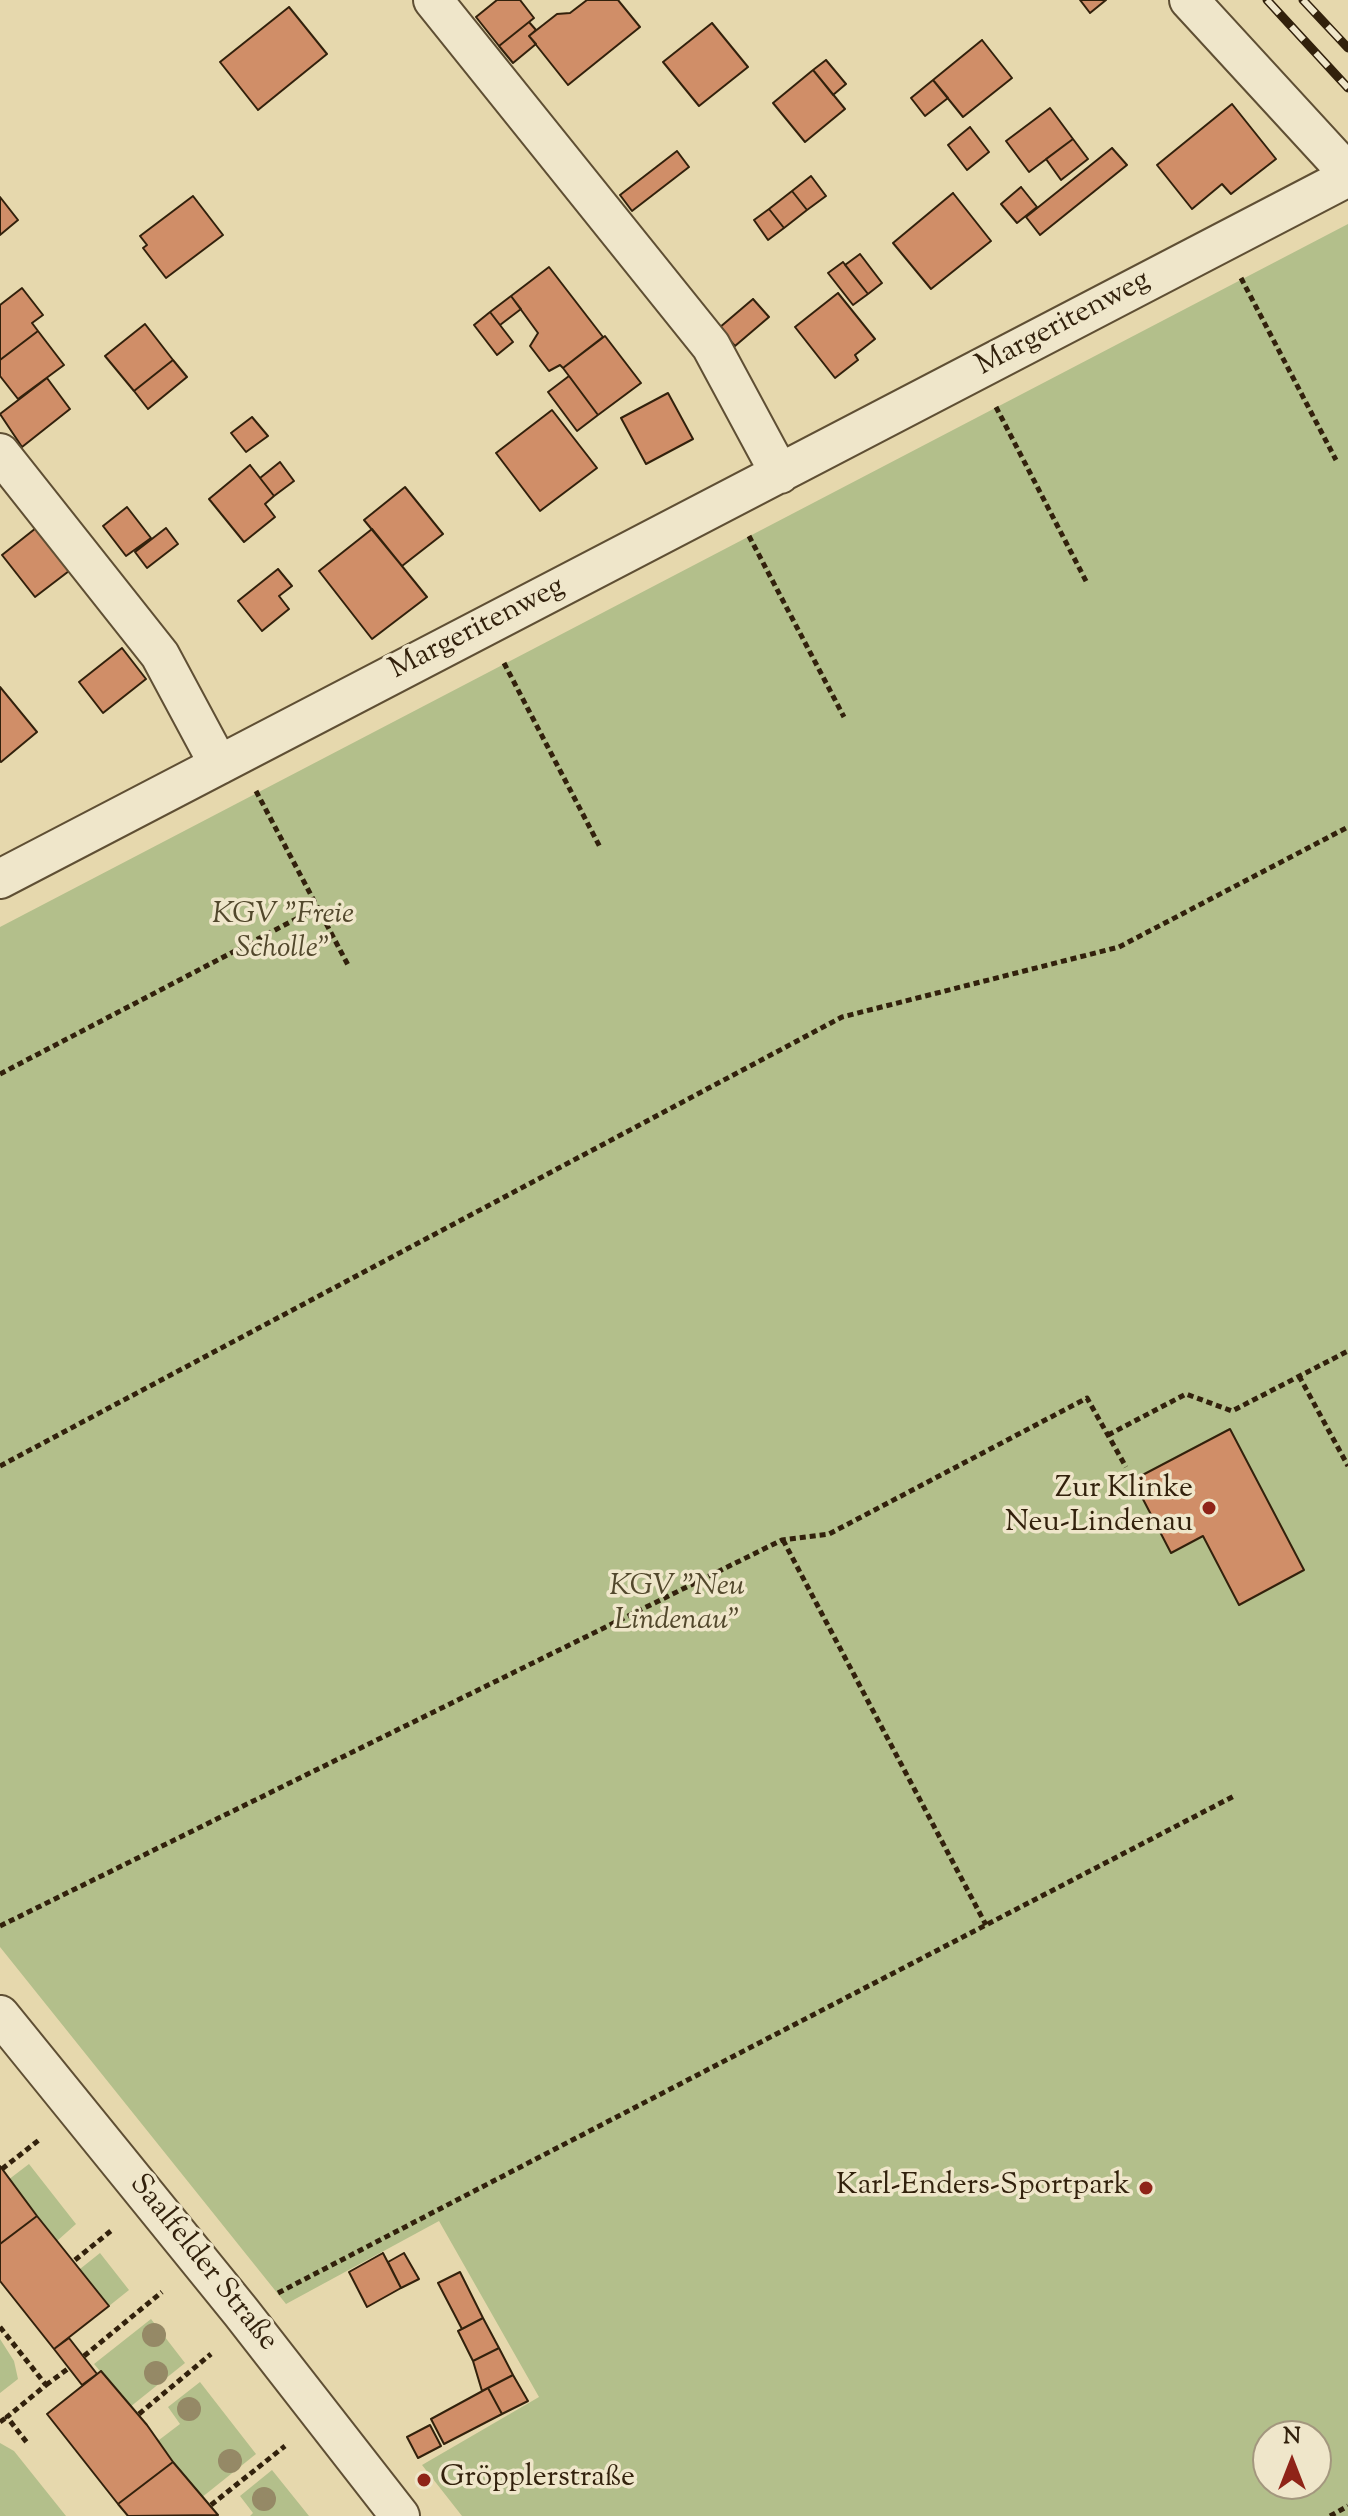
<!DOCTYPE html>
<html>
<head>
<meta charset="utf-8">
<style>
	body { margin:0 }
	#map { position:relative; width:1348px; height:2516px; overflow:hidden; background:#e6d8ad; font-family:"Sorts Mill Goudy",serif }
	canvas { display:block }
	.north { position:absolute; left:1252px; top:2420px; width:80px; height:80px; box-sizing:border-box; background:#efe6ca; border:2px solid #a3977e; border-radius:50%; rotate:0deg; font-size:22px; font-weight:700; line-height:32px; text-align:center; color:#32210c }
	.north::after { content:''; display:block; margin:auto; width:28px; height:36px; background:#8f2418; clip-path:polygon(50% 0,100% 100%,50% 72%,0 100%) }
</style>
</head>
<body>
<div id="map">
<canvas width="1348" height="2516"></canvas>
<div class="north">N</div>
</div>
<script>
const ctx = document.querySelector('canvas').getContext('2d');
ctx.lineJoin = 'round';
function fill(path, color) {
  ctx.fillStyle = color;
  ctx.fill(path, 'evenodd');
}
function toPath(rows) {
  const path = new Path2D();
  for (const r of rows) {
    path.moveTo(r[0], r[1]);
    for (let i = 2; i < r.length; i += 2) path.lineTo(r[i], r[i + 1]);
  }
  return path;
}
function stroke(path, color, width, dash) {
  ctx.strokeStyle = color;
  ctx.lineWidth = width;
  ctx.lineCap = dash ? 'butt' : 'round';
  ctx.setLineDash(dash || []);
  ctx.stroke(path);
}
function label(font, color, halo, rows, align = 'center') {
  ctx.font = font + ' "Sorts Mill Goudy",serif';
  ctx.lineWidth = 7;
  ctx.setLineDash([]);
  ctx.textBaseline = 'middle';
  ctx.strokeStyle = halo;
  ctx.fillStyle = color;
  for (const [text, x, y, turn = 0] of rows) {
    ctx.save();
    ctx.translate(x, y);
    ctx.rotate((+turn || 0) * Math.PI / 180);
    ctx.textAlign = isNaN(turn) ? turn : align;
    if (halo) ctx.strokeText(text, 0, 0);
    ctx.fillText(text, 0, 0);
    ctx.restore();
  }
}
const green = toPath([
	[1348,224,1348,2516,462,2516,422,2465,539,2397,439,2221,286,2304,0,1947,0,927],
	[1268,2436,1316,2436,1316,2484,1268,2484],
	[29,2164,76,2224,57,2241,8,2180],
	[100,2253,129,2290,109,2306,80,2269],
	[151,2319,185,2363,130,2407,94,2364],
	[0,2339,14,2361,18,2379,0,2393],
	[200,2382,256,2454,201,2498,145,2426,159,2440,180,2424,168,2407],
	[0,2443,14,2451,66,2516,0,2516],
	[272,2470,309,2516,250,2516,253,2513,240,2496]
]);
const building = toPath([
	[497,0,520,0,534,18,499,46,476,17,497,0],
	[587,0,618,0,640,27,568,85,529,36,557,14,570,13,587,0],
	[1080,0,1106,0,1090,13,1080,0],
	[289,7,327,54,258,110,220,62,289,7],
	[529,22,536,30,529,36,536,44,513,63,499,46,529,22],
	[712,23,748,67,699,106,663,62,712,23],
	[982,40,1012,78,963,117,933,80,982,40],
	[826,60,846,84,833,95,813,70,826,60],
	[813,70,845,109,805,142,773,103,813,70],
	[933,80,948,98,925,116,911,98,933,80],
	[1232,104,1276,159,1231,194,1222,184,1192,209,1157,165,1232,104],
	[1050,108,1073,139,1029,172,1006,141,1050,108],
	[970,127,989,152,967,170,948,145,970,127],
	[1073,139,1088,159,1061,180,1046,159,1073,139],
	[1112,148,1127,165,1040,235,1026,217,1112,148],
	[677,151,689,167,632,211,620,195,677,151],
	[811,176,826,196,807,210,792,191,811,176],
	[1021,187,1037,207,1017,223,1001,204,1021,187],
	[792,191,807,210,784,228,769,209,792,191],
	[953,193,991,241,931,289,893,243,953,193],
	[193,196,223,235,166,278,143,248,147,245,140,236,193,196],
	[0,197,18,220,0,235,0,197],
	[769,209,784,228,768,240,754,220,769,209],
	[860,254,882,283,868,294,845,265,860,254],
	[843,262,868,294,853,305,828,273,843,262],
	[549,267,603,337,563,368,560,365,549,371,530,346,538,333,511,296,549,267],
	[22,288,43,315,32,323,38,331,0,360,0,305,22,288],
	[838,293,875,339,855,355,858,360,835,378,795,327,838,293],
	[511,296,521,309,500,325,490,312,511,296],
	[753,299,769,317,735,346,719,328,753,299],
	[490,312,513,342,497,355,474,325,490,312],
	[145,324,173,360,134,391,105,356,145,324],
	[38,331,64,365,18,399,0,376,0,360,38,331],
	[605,336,641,383,598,415,563,368,605,336],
	[173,360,187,377,148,409,134,391,173,360],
	[569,376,598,415,577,431,548,392,569,376],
	[47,378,70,409,22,447,0,414,47,378],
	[668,393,693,439,646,464,621,418,668,393],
	[552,410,597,468,540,511,496,453,552,410],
	[252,417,268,436,246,452,231,433,252,417],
	[280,462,294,481,274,496,260,478,280,462],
	[250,465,274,496,265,504,275,517,244,542,209,499,250,465],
	[405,487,443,534,402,566,364,520,405,487],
	[127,507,151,538,126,556,103,526,127,507],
	[36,528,69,571,35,597,2,555,36,528],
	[166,528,178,544,147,568,135,552,166,528],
	[372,529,427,597,372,639,319,571,372,529],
	[278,569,292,586,279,596,289,609,262,631,238,601,278,569],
	[122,648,146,679,103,713,79,682,122,648],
	[0,687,37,732,1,762,0,761,0,687],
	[1230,1429,1304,1570,1239,1605,1203,1536,1171,1553,1133,1480,1230,1429],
	[0,2166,37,2216,0,2244,0,2166],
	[37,2216,109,2306,54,2349,0,2281,0,2244,37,2216],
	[383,2253,401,2288,367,2307,349,2272,383,2253],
	[404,2253,419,2279,401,2288,388,2262,404,2253],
	[460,2272,483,2318,462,2329,438,2283,460,2272],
	[483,2318,499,2348,473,2361,458,2331,483,2318],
	[69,2338,97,2374,82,2385,54,2349,69,2338],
	[499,2348,513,2375,482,2391,473,2361,499,2348],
	[101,2371,147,2425,173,2462,118,2504,47,2414,101,2371],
	[513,2375,528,2401,502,2414,488,2388,513,2375],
	[488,2388,502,2414,444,2444,431,2419,488,2388],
	[430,2425,441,2446,418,2458,407,2437,430,2425],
	[173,2462,218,2515,128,2516,118,2504,173,2462]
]);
const path = toPath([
	[1241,278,1336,460],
	[996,407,1087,583],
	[749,536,844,717],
	[504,663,601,849],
	[256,791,348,965],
	[0,1074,317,908],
	[1299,1376,1348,1466],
	[1108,1435,1186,1394,1232,1411,1348,1351],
	[0,1466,842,1017,1119,947,1348,827],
	[783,1540,986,1925],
	[0,1926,782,1540,829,1534,1087,1398,1126,1467],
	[2,2169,39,2140],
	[75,2260,112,2230],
	[278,2293,1236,1795],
	[0,2327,46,2385,7,2417,28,2444],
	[84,2356,162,2292],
	[46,2385,69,2368],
	[139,2414,211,2354],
	[0,2422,7,2417],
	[211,2505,285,2446],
	[1330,2516,1348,2506]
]);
const minor = toPath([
	[433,0,711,346,780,474],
	[1189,0,1348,173],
	[0,453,160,655,219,765],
	[0,879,1348,177],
	[0,2015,241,2312,400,2516]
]);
const rail = toPath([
	[1267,0,1348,88],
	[1303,0,1348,48]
]);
const trees = [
	[154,2335],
	[156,2373],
	[189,2409],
	[230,2461],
	[264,2499]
];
const markers = [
	[1209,1508,8,"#8f2418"],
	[1146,2188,8,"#8f2418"],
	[424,2480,8,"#8f2418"]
];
const streetNames = [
	["Margeritenweg",1064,325,-28],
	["Margeritenweg",478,630,-27],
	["Saalfelder Straße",202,2264,51]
];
const parkNames = [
	["KGV \"Freie",283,917],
	["Scholle\"",283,951],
	["KGV \"Neu",677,1589],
	["Lindenau\"",677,1623]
];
const poiNames = [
	["Zur Klinke",1193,1491],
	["Neu-Lindenau",1193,1525],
	["Karl-Enders-Sportpark",1130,2188],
	["Gröpplerstraße",440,2480,"left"]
];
fill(green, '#b3bf8b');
fill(building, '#d08e68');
stroke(building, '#32210c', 2);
stroke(minor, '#5f4f34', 42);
stroke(path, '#32210c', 5, [6, 4]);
stroke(minor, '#efe6ca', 38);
stroke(rail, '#32210c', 9);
stroke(rail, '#efe6ca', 6, [18]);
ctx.fillStyle = '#958966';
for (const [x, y] of trees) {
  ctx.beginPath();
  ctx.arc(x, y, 12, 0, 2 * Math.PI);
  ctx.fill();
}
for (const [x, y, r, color] of markers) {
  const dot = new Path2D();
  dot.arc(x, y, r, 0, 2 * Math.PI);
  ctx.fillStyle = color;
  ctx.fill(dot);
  stroke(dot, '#efe6ca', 3);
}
label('30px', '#32210c', '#efe6ca', streetNames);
label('italic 30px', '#52482c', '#efe6ca', parkNames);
label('30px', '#32210c', '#efe6ca', poiNames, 'right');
</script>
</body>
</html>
